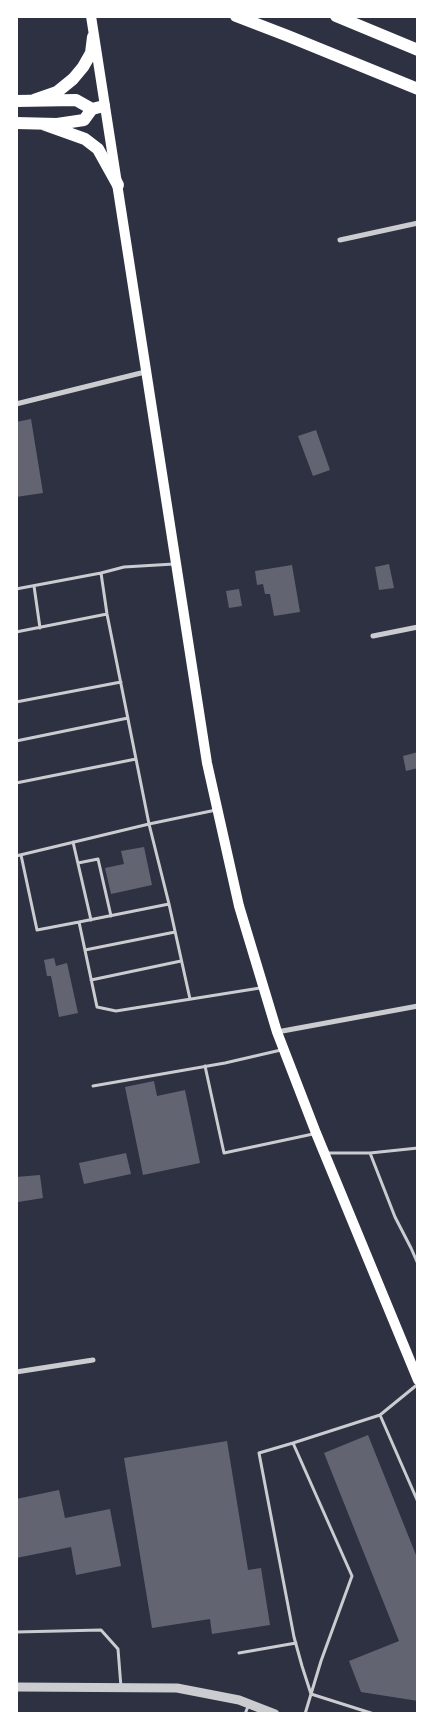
<!DOCTYPE html>
<html>
<head>
<meta charset="utf-8">
<style>
	body { margin:0 }
	#map { position:relative; width:434px; height:1730px; overflow:hidden; background:#2d3142; font-family:"Exo 2",sans-serif }
	canvas { display:block }
	.frame { position:absolute; inset:0; border:18px solid #fff; pointer-events:none }
</style>
</head>
<body>
<div id="map">
<canvas width="434" height="1730"></canvas>
<div class="frame"></div>
</div>
<script>
const ctx = document.querySelector('canvas').getContext('2d');
ctx.lineJoin = 'round';
function fill(path, color) {
  ctx.fillStyle = color;
  ctx.fill(path, 'evenodd');
}
function toPath(rows) {
  const path = new Path2D();
  for (const r of rows) {
    path.moveTo(r[0], r[1]);
    for (let i = 2; i < r.length; i += 2) path.lineTo(r[i], r[i + 1]);
  }
  return path;
}
function stroke(path, color, width, dash) {
  ctx.strokeStyle = color;
  ctx.lineWidth = width;
  ctx.lineCap = dash ? 'butt' : 'round';
  ctx.setLineDash(dash || []);
  ctx.stroke(path);
}
const building = toPath([
	[31,419,43,493,16,497,16,422],
	[316,430,330,470,313,476,298,436],
	[389,564,394,588,379,590,375,567],
	[292,565,300,612,274,616,270,594,265,594,263,584,257,585,255,571],
	[239,589,242,606,229,608,226,591],
	[418,752,418,768,406,771,403,756],
	[144,847,152,885,111,894,105,868,124,864,121,851],
	[54,958,56,966,67,963,78,1013,59,1017,51,976,47,976,44,960],
	[154,1081,157,1096,185,1090,200,1163,143,1175,125,1087],
	[126,1153,131,1174,84,1184,79,1163],
	[40,1175,43,1198,18,1202,16,1177],
	[368,1435,418,1560,418,1701,361,1692,349,1661,399,1641,324,1453],
	[227,1441,248,1570,261,1568,270,1625,212,1634,210,1619,152,1628,124,1458],
	[59,1490,65,1518,110,1509,121,1566,76,1575,71,1547,16,1558,16,1499]
]);
const service = toPath([
	[34,586,40,628],
	[16,589,101,573],
	[16,632,107,614],
	[16,702,121,682],
	[16,741,128,718],
	[16,783,136,759],
	[216,810,149,824,169,904,79,922,97,1007,116,1011,260,988],
	[73,842,91,920],
	[21,855,37,930,79,922],
	[16,856,149,824,107,614,101,573,124,567,174,564],
	[78,863,98,859,111,916],
	[169,904,190,999],
	[85,950,175,932],
	[91,980,181,961],
	[205,1066,224,1153,313,1134],
	[93,1086,225,1063,281,1050],
	[325,1153,370,1153,418,1148],
	[370,1153,395,1217,411,1248,418,1264],
	[380,1415,418,1502],
	[293,1443,259,1453,294,1637,302,1666,311,1694,374,1714],
	[16,1632,101,1630,118,1649,121,1687],
	[239,1653,296,1643],
	[245,1714,249,1704],
	[305,1714,321,1661,352,1576,293,1443,380,1415,418,1384]
]);
const minor = toPath([
	[340,240,418,223],
	[16,404,145,372],
	[373,636,418,627],
	[277,1032,418,1006],
	[16,1372,93,1360]
]);
const tertiary = toPath([
	[16,1687,177,1688,239,1700,275,1714]
]);
const secondary = toPath([
	[91,16,207,763,239,906,277,1032,316,1133,418,1380]
]);
const motorway = toPath([
	[236,16,288,36,418,89],
	[336,16,418,50],
	[34,100,57,92,73,79,83,67,91,53,93,37],
	[16,101,76,100,92,109,104,106],
	[16,123,57,124,84,120,92,109],
	[43,124,85,139,98,149,118,185]
]);
fill(building, '#626471');
stroke(service, '#caccd0', 3);
stroke(minor, '#caccd0', 5);
stroke(tertiary, '#caccd0', 9);
stroke(secondary, '#fff', 10);
stroke(motorway, '#fff', 12);
</script>
</body>
</html>
